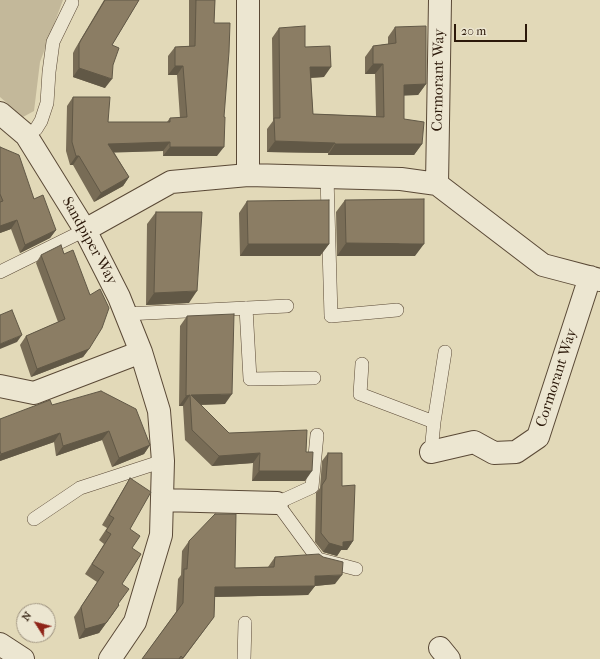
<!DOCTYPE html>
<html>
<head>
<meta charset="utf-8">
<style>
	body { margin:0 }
	#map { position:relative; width:600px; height:659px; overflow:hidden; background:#e2d9b8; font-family:"IM FELL French Canon",serif }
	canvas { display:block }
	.north { position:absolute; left:16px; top:603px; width:40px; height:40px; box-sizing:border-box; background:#ece6d1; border:1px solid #9f9481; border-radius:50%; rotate:306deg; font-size:11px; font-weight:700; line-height:16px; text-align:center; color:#2c190a }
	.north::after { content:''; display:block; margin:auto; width:14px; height:18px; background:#8f2418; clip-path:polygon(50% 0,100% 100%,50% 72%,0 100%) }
	.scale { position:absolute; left:454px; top:24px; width:73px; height:18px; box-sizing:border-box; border:2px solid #2c190a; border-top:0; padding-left:5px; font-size:12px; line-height:14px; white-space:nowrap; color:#2c190a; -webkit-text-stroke:3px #ece6d1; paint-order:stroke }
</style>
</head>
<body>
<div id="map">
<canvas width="600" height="659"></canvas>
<div class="north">N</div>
<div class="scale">20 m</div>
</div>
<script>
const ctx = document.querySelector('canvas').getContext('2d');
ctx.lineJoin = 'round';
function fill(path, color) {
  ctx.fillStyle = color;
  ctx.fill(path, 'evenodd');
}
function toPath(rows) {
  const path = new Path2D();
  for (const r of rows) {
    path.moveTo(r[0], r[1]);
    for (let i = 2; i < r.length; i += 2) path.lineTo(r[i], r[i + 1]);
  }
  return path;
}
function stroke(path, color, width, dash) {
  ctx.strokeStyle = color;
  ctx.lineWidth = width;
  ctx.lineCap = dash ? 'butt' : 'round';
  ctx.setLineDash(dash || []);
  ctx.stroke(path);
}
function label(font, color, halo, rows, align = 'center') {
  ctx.font = font + ' "IM FELL French Canon",serif';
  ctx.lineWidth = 3;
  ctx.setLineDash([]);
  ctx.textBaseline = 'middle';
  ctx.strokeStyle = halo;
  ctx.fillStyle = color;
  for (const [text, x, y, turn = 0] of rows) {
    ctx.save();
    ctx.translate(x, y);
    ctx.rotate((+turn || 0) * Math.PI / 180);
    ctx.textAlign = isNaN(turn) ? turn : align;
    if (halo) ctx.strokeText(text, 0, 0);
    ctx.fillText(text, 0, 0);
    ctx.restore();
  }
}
const green = toPath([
	[0,0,63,0,40,62,34,111,23,117,0,97]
]);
const service = toPath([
	[26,135,36,129,41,121,47,103,49,72,53,42,72,3],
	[327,177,331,316,397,310],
	[0,272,85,230],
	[246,308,250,379,314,378],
	[126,314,287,306],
	[362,364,360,394,434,422,431,452],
	[434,422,445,352],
	[317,435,312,487,277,503,318,559,356,569],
	[34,519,80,488,163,461],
	[244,659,245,623]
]);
const minor = toPath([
	[248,0,248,175],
	[0,113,26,135,85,230,119,297,141,352,159,411,163,461,161,535,135,622,110,659],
	[437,184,440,0],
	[85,230,171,182,248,175,401,179,437,184,543,265,600,280],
	[0,386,34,393,141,352],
	[431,452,474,442,494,453,516,452,538,437,590,277],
	[162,500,277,503],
	[0,644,23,659],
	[440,648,449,659]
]);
const wall = toPath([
	[104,0,139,0,112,45,105,88,73,77,73,53,75,49],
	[189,0,215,0,214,23,217,156,163,156,163,151,114,152,129,177,123,186,94,202,73,165,70,165,66,151,67,106,73,97,108,122,167,122,170,118,180,118,177,75,168,75,168,56,175,47,189,46],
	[395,27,426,84,418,95,404,95,404,119,422,144,414,155,328,155,328,153,267,152,267,129,273,121,272,38,279,28,305,47,324,77,311,78,313,114,376,116,375,74,365,74,365,57,373,46,388,44,388,37],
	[0,147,34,199,56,230,50,238,20,253,11,229,0,233],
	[345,200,415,256,337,256,336,212],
	[247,201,329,244,320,256,240,256,239,213],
	[156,212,189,303,146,305,147,224],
	[41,255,89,349,83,357,31,377,20,345,26,336,58,322,36,263],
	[187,316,225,404,201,405,229,433,305,481,252,481,253,463,212,466,185,440,183,406,179,406,180,326],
	[52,405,150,445,144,454,112,467,102,440,56,456,54,442,0,461,0,419],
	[328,453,342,486,353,541,347,550,341,550,337,556,323,552,315,542,316,493,320,488,322,461],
	[130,478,130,529,132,548,122,584,118,604,113,614,99,633,79,639,74,617,97,582,85,574,104,544,99,540,107,528,102,525,124,488],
	[189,541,235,568,268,567,275,557,335,584,315,586,308,595,215,597,214,617,183,659,142,659,176,612,178,579,181,575,182,551]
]);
const shadedWall = toPath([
	[373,64,383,64,375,74,365,74],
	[175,66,183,66,177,75,168,75],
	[310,67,331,67,324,77,303,78],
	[79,68,112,79,105,88,73,77],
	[426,84,418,95,397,96,404,85],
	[275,141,335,143,328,153,267,152],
	[170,142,163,151,102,153,108,144],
	[335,144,422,144,414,155,328,155],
	[170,147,224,147,217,156,163,156],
	[76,156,79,156,73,165,70,165],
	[129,177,123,186,94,202,101,193],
	[17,220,11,229,0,233,0,226],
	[56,230,50,238,20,253,25,245],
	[346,243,424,244,415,256,337,256],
	[248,244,329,244,320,256,240,256],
	[197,291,189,303,146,305,154,293],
	[22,335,17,342,0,349,0,344],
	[89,349,83,357,31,377,37,369],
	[232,394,225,404,190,405,191,395],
	[190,395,183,406,179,406,186,396],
	[109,431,102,440,56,456,63,446],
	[60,433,54,442,0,461,0,455,1,454],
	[150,445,144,454,112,467,119,458],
	[260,453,253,463,212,466,219,456],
	[259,471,312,471,305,481,252,481],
	[353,541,347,550,341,550,337,556,323,552,329,543],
	[342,575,335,584,315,586,308,595,208,597,215,587,315,576],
	[119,605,99,633,79,639,85,629]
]);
const building = toPath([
	[105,0,139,0,112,45,119,48,113,65,112,79,79,68,79,44,81,40,105,0],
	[196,0,215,0,214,23,230,23,229,52,224,117,225,117,224,147,170,147,170,142,108,144,129,177,101,193,79,156,76,156,72,142,73,97,110,97,108,122,170,122,170,118,187,117,183,66,175,66,175,47,195,46,196,0],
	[305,26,305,47,330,46,331,67,310,67,313,114,384,117,383,64,373,64,373,46,396,43,395,27,426,26,426,84,404,85,404,119,424,122,422,144,335,144,335,143,275,141,274,118,280,118,279,28,305,26],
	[0,147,19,155,34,199,43,195,56,230,25,245,17,220,0,226,0,202,3,201,0,194,0,147],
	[424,199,424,244,346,243,345,200,424,199],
	[329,200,329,244,248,244,247,201,329,200],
	[156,212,202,212,197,291,154,293,156,212],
	[61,245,64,254,73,250,90,295,100,289,109,308,102,328,89,349,37,369,26,336,65,319,41,255,61,245],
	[12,310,22,335,0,344,0,315,12,310],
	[234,314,232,394,191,395,229,433,307,430,306,452,313,452,312,471,259,471,260,453,219,456,192,430,190,395,186,396,187,316,234,314],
	[101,391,136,409,150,445,119,458,109,431,63,446,60,433,1,454,0,451,0,419,50,400,52,405,101,391],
	[328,453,342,453,342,486,355,485,353,541,343,542,343,547,329,543,321,533,322,485,326,479,328,453],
	[130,478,151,492,130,529,140,536,132,548,141,554,122,584,129,589,118,604,119,605,106,623,85,629,81,607,104,572,92,564,111,534,106,531,114,518,109,515,130,478],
	[215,514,236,514,235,568,274,567,275,557,319,554,323,557,343,562,342,575,315,576,315,586,215,587,214,617,183,658,181,656,179,659,142,659,183,603,184,569,187,569,189,541,215,514]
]);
const streetNames = [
	["Cormorant Way",439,80,-89],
	["Sandpiper Way",89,241,61],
	["Cormorant Way",557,378,-72]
];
fill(green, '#c3b89a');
stroke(service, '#5a4936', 14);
stroke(minor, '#5a4936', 24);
stroke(service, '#ece6d1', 13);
stroke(minor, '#ece6d1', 22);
fill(wall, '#786c56');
fill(shadedWall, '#615846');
fill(building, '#8b7d64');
stroke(building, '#615846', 1);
label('15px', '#2c190a', '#ece6d1', streetNames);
</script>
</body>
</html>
